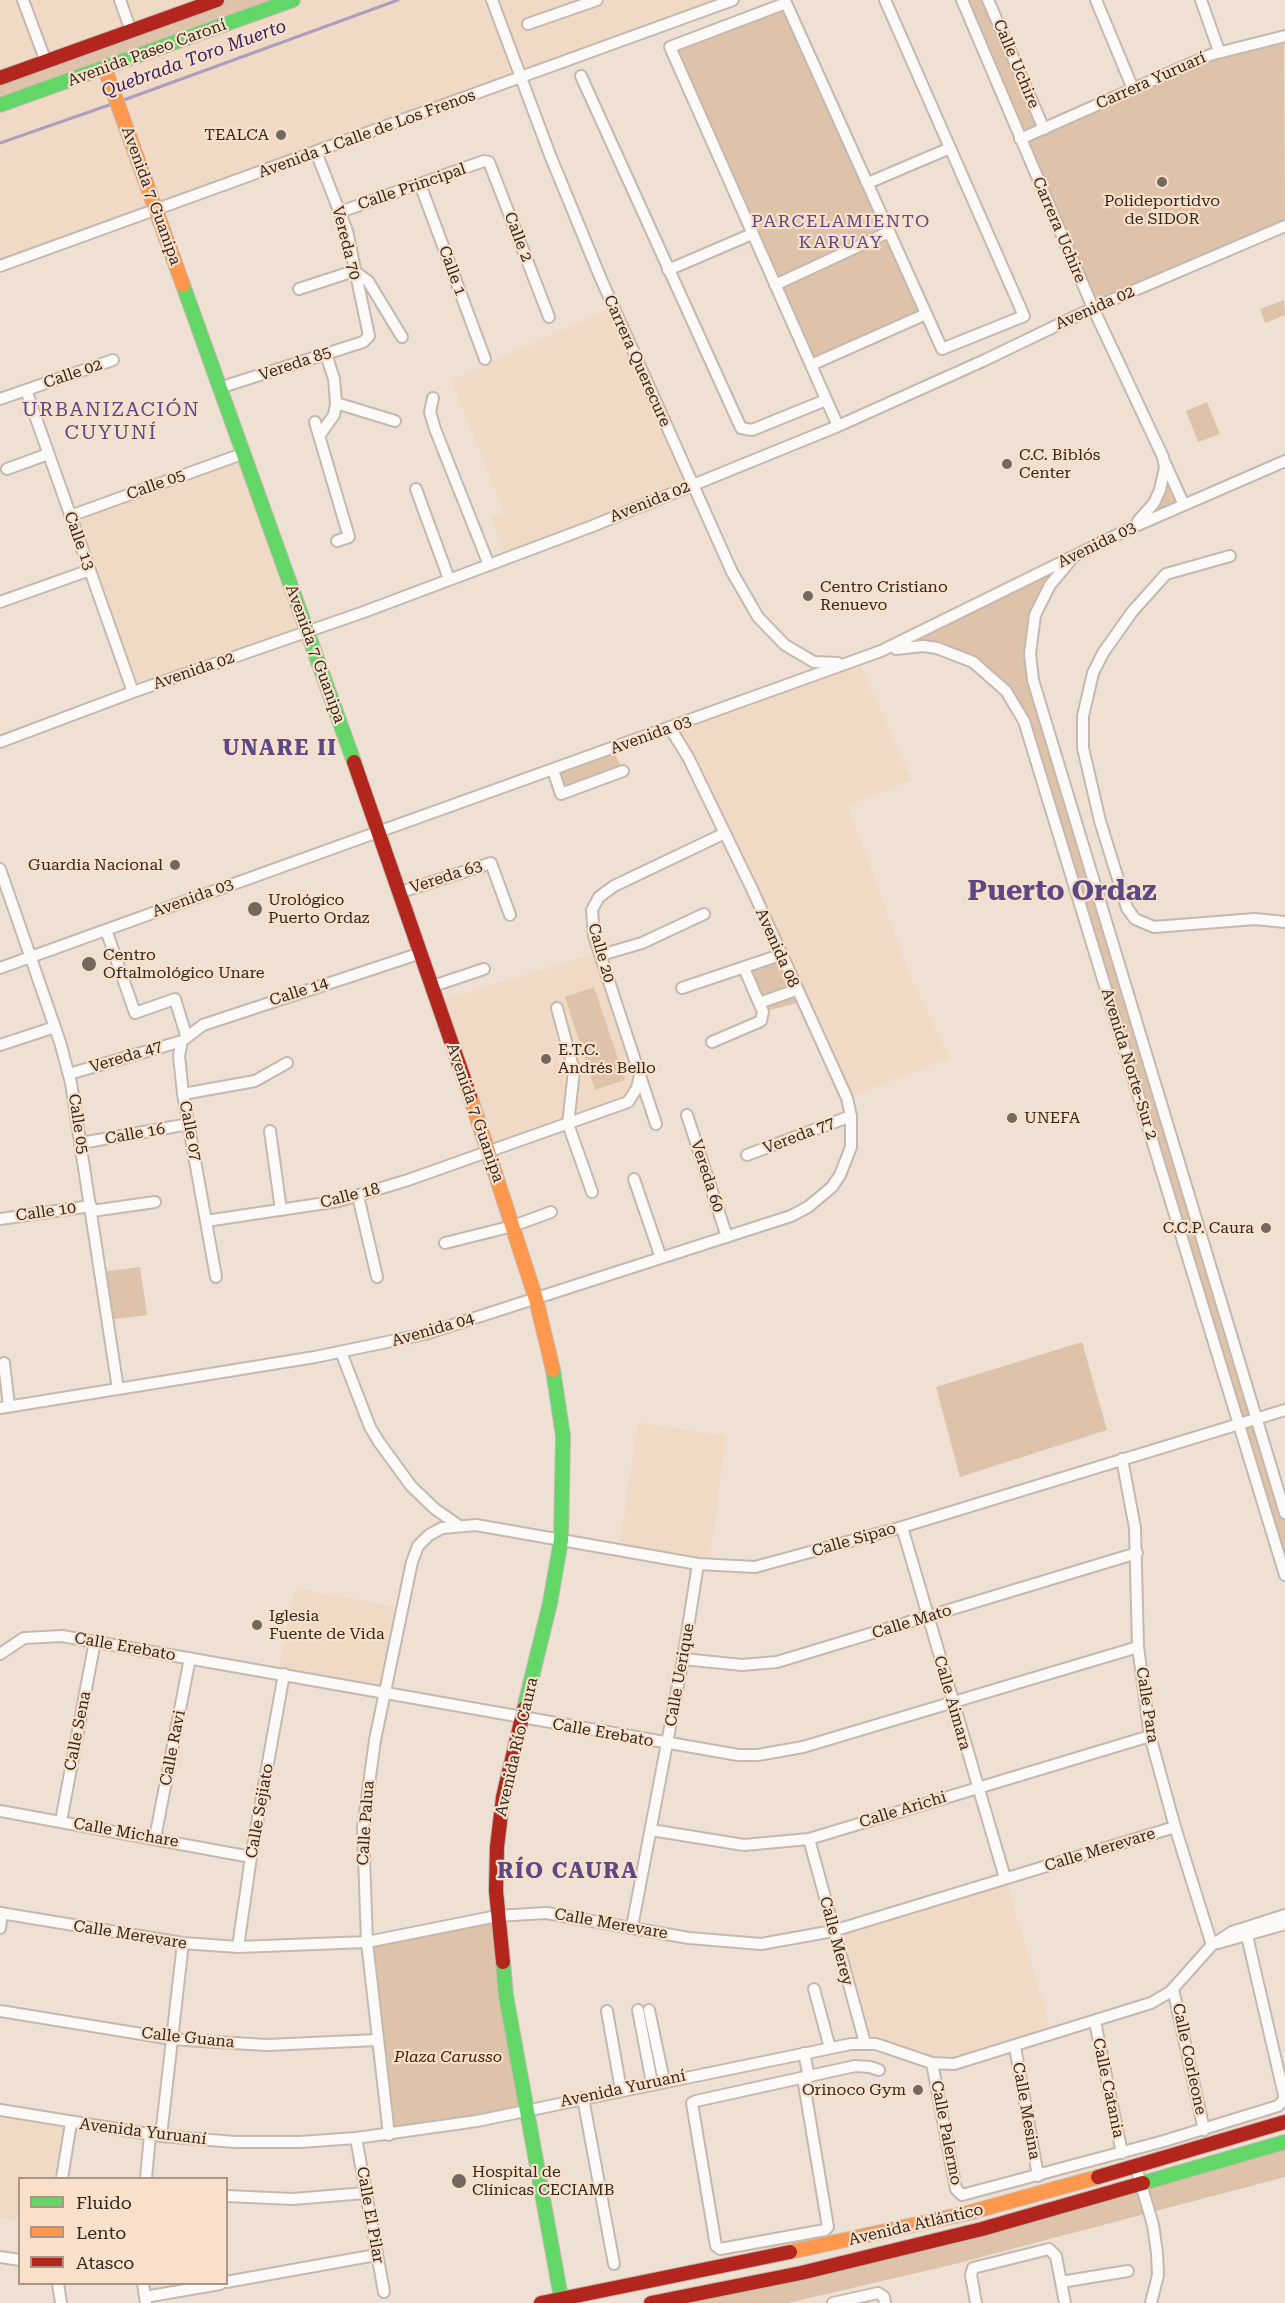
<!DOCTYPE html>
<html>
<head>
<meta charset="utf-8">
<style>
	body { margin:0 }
	#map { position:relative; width:1285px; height:2303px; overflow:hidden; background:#eee1d4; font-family:"Roboto Serif",serif }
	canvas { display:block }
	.legend { position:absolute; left:18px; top:2177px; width:210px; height:108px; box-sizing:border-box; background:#f9e0ca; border:2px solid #a99686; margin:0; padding:8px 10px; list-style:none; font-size:18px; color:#30271f }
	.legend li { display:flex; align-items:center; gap:12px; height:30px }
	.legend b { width:30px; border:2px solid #a99686 }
</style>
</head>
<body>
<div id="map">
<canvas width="1285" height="2303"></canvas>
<ul class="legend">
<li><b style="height:8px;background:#63d668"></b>Fluido</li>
<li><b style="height:8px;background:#ff974d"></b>Lento</li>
<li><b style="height:8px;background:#b3261e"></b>Atasco</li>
</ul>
</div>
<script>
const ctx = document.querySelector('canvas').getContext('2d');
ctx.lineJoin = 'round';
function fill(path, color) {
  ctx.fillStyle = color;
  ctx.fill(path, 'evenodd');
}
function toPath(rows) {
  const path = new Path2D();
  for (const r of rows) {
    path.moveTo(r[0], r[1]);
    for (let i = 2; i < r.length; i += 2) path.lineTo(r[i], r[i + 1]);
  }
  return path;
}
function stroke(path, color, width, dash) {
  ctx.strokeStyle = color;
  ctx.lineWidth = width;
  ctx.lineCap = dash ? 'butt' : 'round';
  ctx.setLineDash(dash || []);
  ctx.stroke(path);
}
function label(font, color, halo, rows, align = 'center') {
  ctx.font = font + ' "Roboto Serif",serif';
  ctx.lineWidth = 4.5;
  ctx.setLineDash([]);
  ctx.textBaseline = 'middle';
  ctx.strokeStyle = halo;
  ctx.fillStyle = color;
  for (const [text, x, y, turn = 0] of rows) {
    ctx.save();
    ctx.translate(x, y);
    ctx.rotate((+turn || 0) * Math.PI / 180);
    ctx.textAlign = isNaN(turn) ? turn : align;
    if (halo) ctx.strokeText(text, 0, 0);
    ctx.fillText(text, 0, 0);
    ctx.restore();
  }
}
const built = toPath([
	[0,0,217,0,0,78],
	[293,0,733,0,0,266,0,105],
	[613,307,691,485,507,559,491,517,504,512,451,380],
	[242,454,307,631,133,692,70,516],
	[858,659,912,780,848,806,912,980,950,1058,847,1098,670,728],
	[599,952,640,1075,634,1094,489,1151,438,1001],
	[638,1422,726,1436,709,1565,619,1550],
	[295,1588,402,1608,385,1693,278,1673],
	[1005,1878,1053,2035,954,2064,865,2043,833,1931],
	[0,2110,71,2123,62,2178,20,2178,19,2221,0,2218]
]);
const green = toPath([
	[217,0,293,0,0,105,0,78],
	[962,0,988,0,1044,128,1210,55,1284,36,1285,226,1094,309],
	[786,3,926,314,811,365,670,47],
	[1284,300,1285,315,1265,323,1260,309],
	[1207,402,1220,434,1198,442,1186,411],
	[1165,467,1184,505,1131,528,1147,513],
	[1074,556,1041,600,1030,654,1285,1513,1285,1575,1034,751,998,681,937,648,881,651],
	[613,749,623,771,561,794,553,770],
	[780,955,801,1002,763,1012,744,968],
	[594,987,625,1080,595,1090,565,997],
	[140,1267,147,1315,108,1320,101,1272],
	[1082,1342,1107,1430,960,1477,936,1387],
	[497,1916,527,2110,389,2135,367,1942],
	[1285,2142,1285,2177,951,2265,788,2303,651,2303,801,2273]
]);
const stream = toPath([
	[121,101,398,0],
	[0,143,112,104]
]);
const street = toPath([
	[23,0,46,62],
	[120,0,131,31],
	[492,0,550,155,601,279,732,572,758,617,785,645,814,662,838,663],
	[962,0,1093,308,1163,457,1165,467,1160,490,1154,503,1138,521],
	[988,0,1044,129],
	[1096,0,1133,89],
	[1201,0,1219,51],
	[528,24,597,0],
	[581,76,741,428,752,430,826,400],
	[1020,139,1210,55,1285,36],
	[868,183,950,148],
	[420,184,485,359],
	[340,212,484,161,489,162,549,317],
	[0,266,733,0],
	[668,270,752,234],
	[775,285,889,232],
	[299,289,354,271,368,281,402,337],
	[811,365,926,314],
	[219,388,363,342,369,336,347,231,316,152],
	[26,390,133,692],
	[433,398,430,412,435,429,489,565],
	[0,399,113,360],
	[336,403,395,421],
	[315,422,349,537,337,541],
	[838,426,670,47,786,3,942,349,1024,316,885,0],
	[319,436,334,415,336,403,334,379,326,354],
	[1165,463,1184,505],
	[7,469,48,454],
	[416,489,449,579],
	[70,516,242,454],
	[1230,556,1166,574,1132,612,1103,653,1093,673,1083,716,1083,748,1100,821,1127,908,1135,919,1154,927,1255,919,1285,922],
	[1070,561,1050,585,1035,615,1030,654,1033,680,1285,1513],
	[0,602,90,570],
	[896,649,923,646,937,648,973,662,1006,691,1024,721,1285,1575],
	[0,742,133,692,361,613,590,527,838,426,985,360,1093,308,1285,226],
	[553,770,561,794,623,771],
	[0,869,60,1042,71,1083,118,1389],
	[401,892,491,863,510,915],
	[106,930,135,1013,175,999,186,1035],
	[601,955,642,943,704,914],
	[0,968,881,651,1131,528,1285,461],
	[433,986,484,969],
	[682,988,780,955],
	[759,1003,796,990],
	[557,1008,574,1071,568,1124,592,1192],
	[712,1042,761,1021,763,1012,744,968],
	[0,1045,55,1027],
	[69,1074,182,1041],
	[183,1094,255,1081,287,1063],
	[687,1115,727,1237],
	[656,1124,594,936,592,910,599,897,614,886,723,834],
	[270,1131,281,1210],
	[81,1143,189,1124],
	[747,1155,851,1116],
	[634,1179,661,1258],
	[358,1196,377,1277],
	[92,1211,155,1202],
	[0,1219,91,1206],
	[206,1221,339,1201,408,1180,628,1102,637,1088,640,1075],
	[445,1243,513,1226,551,1212],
	[216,1277,183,1094,179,1056,182,1041,203,1025,421,953],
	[341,1352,370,1427,379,1442,411,1486,435,1509,458,1525],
	[4,1363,9,1406],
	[0,1408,315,1357,425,1334,791,1216,808,1207,832,1187,840,1175,851,1147,851,1116,847,1098,752,889,688,757,670,728],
	[1122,1459,1135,1528,1138,1647,1150,1736,1175,1827,1212,1945],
	[902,1527,1005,1878],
	[0,1654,24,1638,62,1636,738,1755,758,1755,803,1747,1138,1647],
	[683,1659,742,1665,777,1662,1137,1553],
	[0,1811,251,1857],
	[61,1821,95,1641],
	[651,1830,744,1845,809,1839,1150,1736],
	[155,1838,190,1658],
	[809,1839,865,2043],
	[0,1913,183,1943,238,1947,367,1942,497,1916,546,1913,689,1938,761,1944,833,1931,1175,1827],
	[632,1927,683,1659,698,1564],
	[0,1928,2,1913],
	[1218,1943,1285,1924],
	[238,1947,251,1857,284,1674],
	[814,1989,830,2048],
	[1173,1989,1204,2130],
	[638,2010,652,2083],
	[649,2010,664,2081],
	[0,2011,172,2039,216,2042,267,2045,377,2040],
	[607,2011,621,2090],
	[1095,2022,1122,2153],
	[1015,2047,1038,2176],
	[804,2053,809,2077],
	[932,2063,956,2189,962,2195,1164,2141,1278,2106,1284,2100,1284,2095,1247,1936],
	[803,2078,828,2227,825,2230,720,2249,716,2246,692,2103,696,2101,855,2066,870,2067,879,2070],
	[583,2098,614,2264],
	[0,2110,161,2136,235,2142,300,2142,356,2138,477,2121,851,2044,876,2044,932,2063,954,2064,1151,2003,1170,1992,1212,1945,1232,1932,1285,1915],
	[389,2135,367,1942,363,1828,375,1740,412,1562,418,1546,429,1535,442,1528,476,1525,698,1564,755,1567,902,1527,1285,1410],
	[161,2136,183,1943],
	[356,2138,384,2292],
	[1136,2167,1153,2225,1157,2253,1158,2275,1151,2303],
	[62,2178,71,2123],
	[146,2178,150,2135],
	[226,2196,293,2199,365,2193],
	[0,2257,20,2260],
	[226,2282,376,2255],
	[1061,2282,1128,2271],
	[58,2284,61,2303],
	[143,2284,146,2303],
	[145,2297,220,2284],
	[833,2303,878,2293,884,2297,885,2303],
	[976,2303,971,2275,973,2268,1049,2249,1056,2256,1065,2303]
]);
const fast = toPath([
	[0,105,293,0],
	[183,285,354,762],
	[524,1709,550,1603,561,1540,563,1436,553,1370],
	[503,1962,506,1996,562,2303],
	[1143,2183,1285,2142]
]);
const slow = toPath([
	[105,69,183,285],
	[470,1096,536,1299,553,1370],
	[790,2252,968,2213,1098,2177]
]);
const jam = toPath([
	[0,78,217,0],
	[354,762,470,1096],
	[503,1962,496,1891,497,1847,503,1797,524,1709],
	[1098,2177,1285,2122],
	[541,2303,790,2252],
	[651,2303,801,2273,982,2229,1143,2183]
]);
const markers = [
	[281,135,6,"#72685e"],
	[1162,182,6,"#72685e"],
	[1007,464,6,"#72685e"],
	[808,596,6,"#72685e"],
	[175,865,6,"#72685e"],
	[255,909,8,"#72685e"],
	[89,964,8,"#72685e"],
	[546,1059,6,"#72685e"],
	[1012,1118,6,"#72685e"],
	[1266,1228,6,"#72685e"],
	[257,1625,6,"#72685e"],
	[918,2090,6,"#72685e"],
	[459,2181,8,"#72685e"]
];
const streetNames = [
	["Avenida Paseo Caroní",147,53,-20],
	["Calle Uchire",1016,64,67],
	["Carrera Yuruarí",1151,81,-24],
	["Avenida 1 Calle de Los Frenos",367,134,-20],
	["Calle Principal",412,187,-19],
	["Avenida 7 Guanipa",151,196,70],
	["Carrera Uchire",1059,230,67],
	["Calle 2",518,237,69],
	["Vereda 70",346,243,76],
	["Calle 1",452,271,70],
	["Avenida 02",1095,308,-24],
	["Carrera Querecure",637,361,66],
	["Vereda 85",295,364,-19],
	["Calle 02",73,374,-19],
	["Calle 05",156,485,-20],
	["Avenida 02",650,502,-22],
	["Calle 13",79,541,70],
	["Avenida 03",1097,545,-26],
	["Avenida 7 Guanipa",315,654,70],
	["Avenida 02",194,671,-19],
	["Avenida 03",651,735,-20],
	["Vereda 63",446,877,-18],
	["Avenida 03",193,898,-20],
	["Avenida 08",777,948,66],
	["Calle 20",601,953,74],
	["Calle 14",299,992,-18],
	["Vereda 47",126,1057,-17],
	["Avenida Norte-Sur 2",1129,1064,73],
	["Avenida 7 Guanipa",475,1113,71],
	["Calle 05",78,1124,81],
	["Calle 07",190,1131,79],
	["Calle 16",135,1134,-10],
	["Vereda 77",799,1136,-21],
	["Vereda 60",707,1176,72],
	["Calle 18",350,1196,-14],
	["Calle 10",46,1212,-8],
	["Avenida 04",433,1330,-16],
	["Calle Sipao",854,1540,-16],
	["Calle Mato",912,1622,-17],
	["Calle Erebato",125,1647,10],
	["Calle Uerique",680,1675,-80],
	["Calle Aimara",952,1703,74],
	["Calle Para",1147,1705,81],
	["Calle Sena",78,1731,-79],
	["Calle Erebato",603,1733,10],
	["Avenida Río Caura",517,1747,-77],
	["Calle Ravi",173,1748,-79],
	["Calle Arichi",903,1810,-17],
	["Calle Sejiato",260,1811,-80],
	["Calle Palua",366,1823,-86],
	["Calle Michare",126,1833,10],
	["Calle Merevare",1100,1850,-17],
	["Calle Merevare",611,1924,10],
	["Calle Merevare",130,1935,9],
	["Calle Merey",836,1941,75],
	["Calle Guana",188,2038,6],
	["Calle Corleone",1189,2059,78],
	["Calle Catania",1108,2088,78],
	["Avenida Yuruaní",623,2089,-12],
	["Calle Mesina",1026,2111,80],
	["Avenida Yuruaní",143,2132,7],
	["Calle Palermo",946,2133,79],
	["Calle El Pilar",370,2215,80],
	["Avenida Atlántico",916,2225,-13]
];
const poiNames = [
	["TEALCA",269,135,"right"],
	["Polideportidvo",1162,201,"center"],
	["de SIDOR",1162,219,"center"],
	["C.C. Biblo´s",1019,455],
	["Center",1019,473],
	["Centro Cristiano",820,587],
	["Renuevo",820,605],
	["Guardia Nacional",163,865,"right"],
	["Urológico",268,900],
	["Puerto Ordaz",268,918],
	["Centro",103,955],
	["Oftalmológico Unare",103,973],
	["E.T.C.",558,1050],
	["Andrés Bello",558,1068],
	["UNEFA",1024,1118],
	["C.C.P. Caura",1254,1228,"right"],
	["Iglesia",269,1616],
	["Fuente de Vida",269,1634],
	["Orinoco Gym",906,2090,"right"],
	["Hospital de",472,2172],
	["Clínicas CECIAMB",472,2190]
];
const parkNames = [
	["Plaza Carusso",448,2057]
];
const waterNames = [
	["Quebrada Toro Muerto",194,59,-20]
];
const neighbourhoodNames = [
	["PARCELAMIENTO",841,222],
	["KARUAY",841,243]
];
const quarterNames = [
	["URBANIZACIÓN",111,410],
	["CUYUNÍ",111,433]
];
const districtNames = [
	["UNARE II",280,749],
	["RÍO CAURA",568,1872]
];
const townNames = [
	["Puerto Ordaz",1062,892]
];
fill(built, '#f1dac5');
fill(green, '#dec2a9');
stroke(stream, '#aa9dbe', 3);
stroke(street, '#c4b9af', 14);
stroke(fast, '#c4b9af', 16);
stroke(slow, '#c4b9af', 16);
stroke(jam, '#c4b9af', 16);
stroke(street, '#fcfaf9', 10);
stroke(fast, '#63d668', 14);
stroke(slow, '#ff974d', 14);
stroke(jam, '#b3261e', 14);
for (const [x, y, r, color] of markers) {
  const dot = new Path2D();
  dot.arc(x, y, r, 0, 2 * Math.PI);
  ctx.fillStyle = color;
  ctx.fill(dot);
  stroke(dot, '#f9e0ca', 2);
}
label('16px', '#30271f', '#f9e0ca', streetNames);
label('16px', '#30271f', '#f9e0ca', poiNames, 'left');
label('italic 16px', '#412200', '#f9e0ca', parkNames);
label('italic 18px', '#362061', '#f9e0ca', waterNames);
ctx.letterSpacing = '1.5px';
label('18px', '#5a4887', '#f9e0ca', neighbourhoodNames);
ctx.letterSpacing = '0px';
ctx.letterSpacing = '1.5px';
label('20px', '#5a4887', '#f9e0ca', quarterNames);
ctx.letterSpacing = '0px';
ctx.letterSpacing = '1.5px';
label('bold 22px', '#5a4887', '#f9e0ca', districtNames);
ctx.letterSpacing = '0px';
label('bold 28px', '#5a4887', '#f9e0ca', townNames);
</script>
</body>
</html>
